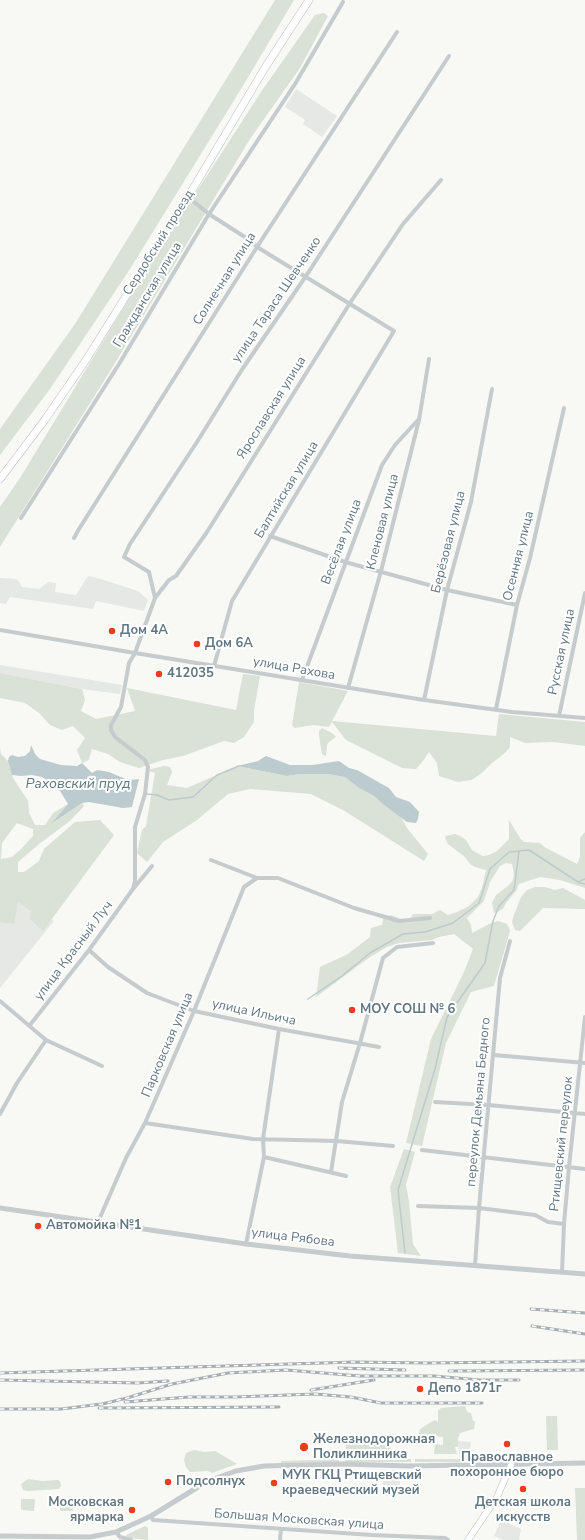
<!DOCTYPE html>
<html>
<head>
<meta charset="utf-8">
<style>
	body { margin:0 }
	canvas { display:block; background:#f8f8f5 }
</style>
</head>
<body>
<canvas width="585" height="1540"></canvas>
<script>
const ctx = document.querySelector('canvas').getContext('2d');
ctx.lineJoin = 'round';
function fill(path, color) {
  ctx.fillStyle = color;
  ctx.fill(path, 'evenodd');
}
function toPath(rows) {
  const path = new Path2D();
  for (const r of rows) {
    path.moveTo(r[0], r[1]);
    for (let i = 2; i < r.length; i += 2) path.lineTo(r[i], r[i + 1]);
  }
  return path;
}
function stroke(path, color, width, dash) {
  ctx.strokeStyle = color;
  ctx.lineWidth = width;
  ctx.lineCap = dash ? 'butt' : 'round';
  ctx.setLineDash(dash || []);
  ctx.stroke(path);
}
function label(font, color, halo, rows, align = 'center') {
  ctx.font = font + ' "Nunito Sans",sans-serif';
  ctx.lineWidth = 4;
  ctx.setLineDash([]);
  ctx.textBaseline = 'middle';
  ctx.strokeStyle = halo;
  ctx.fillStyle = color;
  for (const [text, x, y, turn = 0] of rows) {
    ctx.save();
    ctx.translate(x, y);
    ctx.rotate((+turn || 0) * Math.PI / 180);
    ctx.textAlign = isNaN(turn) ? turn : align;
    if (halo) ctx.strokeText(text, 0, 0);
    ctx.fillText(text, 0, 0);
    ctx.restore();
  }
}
const built = toPath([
	[296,89,337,116,322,137,303,124,305,120,285,107],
	[88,576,101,579,138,591,148,600,144,611,96,601,93,609,10,597,6,604,0,603,0,578,17,579,22,587,39,589,48,582,56,583,55,592,76,595],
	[0,665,122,685,120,694,82,689,0,673],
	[17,893,54,921,0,988,0,912],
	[458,1441,471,1442,469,1454,459,1454],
	[383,1470,400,1470,400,1495,383,1496],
	[501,1520,521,1529,519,1540,503,1540,494,1536]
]);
const green = toPath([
	[275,0,294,0,241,89,130,269,50,389,0,455,0,429,75,324],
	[324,13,328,16,300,68,250,139,112,368,0,547,0,507,20,478,158,251,263,89,315,15],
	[0,673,82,689,85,700,81,711,96,719,135,711,127,688,236,710,243,674,260,676,254,710,254,722,244,737,234,743,224,741,183,756,163,760,139,768,120,762,108,754,92,749,89,760,82,763,77,750,85,738,73,726,62,730,50,725,39,713,25,703,0,698],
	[299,682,348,691,332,721,496,736,499,714,585,722,585,746,553,742,525,743,510,737,510,747,506,752,491,764,483,772,472,780,458,782,439,776,437,763,429,752,423,761,416,769,402,768,346,740,332,722,329,727,313,725,295,728,292,725],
	[322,728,332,733,336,737,329,742,327,745,326,756,322,754,319,736,319,731],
	[0,747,1,754,8,761,13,778,28,801,29,813,35,825,45,825,53,813,68,804,53,823,82,803,84,806,70,821,39,844,18,862,18,872,24,872,39,861,44,849,75,822,100,820,114,835,43,931,30,919,31,911,18,902,14,924,0,922],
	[17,823,33,829,33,836,21,849,12,857,1,859,2,843],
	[164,766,170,767,172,772,167,785,187,788,237,766,287,776,300,774,328,774,345,777,359,788,374,796,384,805,401,817,407,828,428,854,424,861,343,810,311,794,250,789,228,794,197,820,163,842,147,862,137,853,142,830,146,826,155,773,147,770],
	[509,820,520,838,524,842,540,843,546,848,577,864,580,857,580,838,585,832,585,888,560,880,540,877,519,884,516,891,506,903,503,909,494,913,492,903,496,895,509,885,513,880,514,874,512,864,506,863,500,866,490,882,484,901,467,918,471,925,472,933,489,924,498,921,507,924,510,931,494,986,471,992,446,1043,422,1146,406,1143,431,1039,464,972,473,949,454,934,439,937,432,940,399,943,387,947,370,957,316,997,320,967,348,954,370,937,371,928,382,925,383,919,391,915,408,922,413,914,432,914,440,910,448,915,457,912,469,906,478,897,482,888,486,870,475,867,470,864,465,857,448,844,445,838,446,836,455,834,460,836,466,840,472,850,477,853,483,856,489,855,497,851,509,839],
	[535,887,545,887,555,890,563,888,585,900,585,909,543,908,520,931,515,930,512,922,514,915,521,897,527,890],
	[404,1149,415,1152,406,1185,409,1202,413,1244,421,1256,398,1253,390,1187],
	[465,1406,467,1412,471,1413,473,1421,475,1421,474,1429,460,1433,458,1438,458,1447,455,1447,457,1454,434,1454,435,1444,443,1445,443,1437,419,1434,420,1429,431,1422,435,1420,438,1422,438,1411,441,1408],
	[546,1416,557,1416,558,1450,547,1450],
	[374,1437,375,1440,391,1441,390,1455,346,1454,346,1438],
	[194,1450,204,1452,215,1451,237,1464,212,1473,208,1471,190,1472,186,1467,184,1460,186,1453],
	[345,1458,411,1459,411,1462,345,1462],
	[478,1458,516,1458,516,1461,478,1461],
	[339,1459,339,1462,281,1463,281,1461],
	[415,1459,464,1459,464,1462,415,1462],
	[28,1479,42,1481,58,1480,60,1481,61,1486,59,1489,27,1491,23,1490,21,1484],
	[575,1488,585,1488,585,1540,577,1540],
	[21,1499,35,1499,34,1511,21,1510],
	[73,1499,73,1511,60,1511,60,1500],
	[145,1526,148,1528,148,1540,127,1538,126,1535]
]);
const water = toPath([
	[31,745,35,754,40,759,61,765,77,766,82,763,92,773,97,770,109,772,128,780,139,779,132,807,123,808,89,802,82,803,51,824,68,804,60,791,52,783,42,777,32,775,21,776,12,775,8,761,9,757,12,755,18,757,25,756,30,751],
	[266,756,290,765,312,765,339,761,349,768,357,770,389,788,396,797,410,802,419,812,418,819,416,823,407,822,384,805,374,796,359,788,345,777,328,774,300,774,287,776,237,766,258,761]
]);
const stream = toPath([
	[146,794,157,795,169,800,193,797,217,775,239,766],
	[579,883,585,884],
	[308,999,342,976,370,953,403,934,425,932,453,923,479,903,490,869,509,852,529,850,578,882,585,879],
	[405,1253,398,1190,435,1069,447,1017,485,963,493,921,499,906,514,890,519,851]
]);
const minor = toPath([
	[188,197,209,214,251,241,257,247,394,331,232,601,214,666],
	[21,518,119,364,209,214,295,84,343,2],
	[270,536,345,562,447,590,517,605],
	[74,538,79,529,257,247,397,32],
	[155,598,149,572,124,557,130,544,197,442,243,368,306,276,449,56],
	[0,630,135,653,424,700,512,712,585,718],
	[302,680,382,465,395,445,418,420],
	[348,688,381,571,419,420,429,359],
	[424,700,447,590,471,502,492,389],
	[496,709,517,605,530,558,564,408],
	[559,716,585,593],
	[211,860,257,878,278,878,354,908,399,921,430,918],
	[133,889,135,881,135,827,145,794,148,767,145,760,115,737,111,730,111,725,121,707,129,663,135,653,155,598,169,580,176,576,207,532,350,303,403,224,441,180],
	[89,950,108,967,147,993,194,1011,279,1029,379,1047],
	[0,1001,46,1040,102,1066],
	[30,1025,89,950,133,889,152,866],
	[494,1055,585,1063],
	[435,1102,488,1105,585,1114],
	[0,1114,17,1083,46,1040],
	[145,1123,253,1139,337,1141,393,1146],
	[422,1150,585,1169],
	[264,1157,346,1176],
	[331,1172,342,1102,360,1043,383,958,397,947,433,943],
	[418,1206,479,1208,535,1215,548,1222,564,1224],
	[98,1222,126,1158,145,1123,194,1011,244,887,257,878],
	[246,1244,264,1157,263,1139,279,1029],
	[475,1265,479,1208,500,978,510,941],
	[562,1272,564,1224,569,1167,585,1017],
	[151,1516,153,1520,372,1535,445,1538,448,1540],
	[116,1532,120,1537,131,1540],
	[280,1540,281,1529]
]);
const tertiary = toPath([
	[0,1208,246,1244,350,1256,585,1274],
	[0,1536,90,1537,116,1532,151,1516,203,1484,219,1477,236,1471,264,1466,343,1464,409,1466,585,1463]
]);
const secondary = toPath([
	[468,1540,497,1497,511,1465]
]);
const primary = toPath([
	[0,479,44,421,86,360,188,197,266,66,309,0]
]);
const rail = toPath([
	[531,1309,585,1313],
	[532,1326,585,1334],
	[339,1368,405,1370],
	[449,1371,585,1370],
	[0,1373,354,1362,428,1363,585,1361],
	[0,1380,138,1383,168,1381],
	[311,1390,374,1380],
	[125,1402,189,1397,235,1397,315,1394,351,1397,381,1403,482,1403],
	[99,1408,279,1407],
	[0,1409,61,1409,102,1404,127,1398,172,1384,228,1373,286,1370,360,1376,434,1376,480,1380,519,1380]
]);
const markers = [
	[112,631,4,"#f03b1d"],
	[197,644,4,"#f03b1d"],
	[159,674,4,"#f03b1d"],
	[352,1010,4,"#f03b1d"],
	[38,1226,4,"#f03b1d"],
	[420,1389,4,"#f03b1d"],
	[507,1444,4,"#f03b1d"],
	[304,1447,5,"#f03b1d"],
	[168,1482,4,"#f03b1d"],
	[274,1483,4,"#f03b1d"],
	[523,1489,4,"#f03b1d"],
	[132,1510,4,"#f03b1d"]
];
const streetNames = [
	["Сердобский проезд",159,243,-58],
	["Солнечная улица",225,279,-58],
	["Гражданская улица",148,295,-59],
	["улица Тараса Шевченко",277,300,-56],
	["Ярославская улица",272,408,-58],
	["Балтийская улица",287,490,-59],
	["Кленовая улица",383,522,-76],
	["Весёлая улица",342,542,-69],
	["Берёзовая улица",449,542,-76],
	["Осенняя улица",519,556,-76],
	["Русская улица",562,652,-78],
	["улица Рахова",294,669,10],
	["улица Красный Луч",74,951,-53],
	["улица Ильича",254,1013,12],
	["Парковская улица",168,1045,-67],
	["переулок Демьяна Бедного",479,1102,-85],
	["Ртищевский переулок",562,1144,-84],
	["улица Рябова",293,1238,7],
	["Большая Московская улица",299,1520,4]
];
const poiNames = [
	["Дом 4А",120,631],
	["Дом 6А",205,644],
	["412035",167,674],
	["МОУ СОШ № 6",360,1010],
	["Автомойка №1",46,1226],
	["Депо 1871г",428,1389],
	["Железнодорожная",313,1440],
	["Поликлинника",313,1455],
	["Православное",507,1458,"center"],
	["похоронное бюро",507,1473,"center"],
	["МУК ГКЦ Ртищевский",282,1476],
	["краеведческий музей",282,1491],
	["Подсолнух",176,1482],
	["Московская",124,1503,"right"],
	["ярмарка",124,1518,"right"],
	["Детская школа",523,1503,"center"],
	["искусств",523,1518,"center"]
];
const waterNames = [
	["Раховский пруд",78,785]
];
fill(built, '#e6e8e6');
fill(green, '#dae1d6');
fill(water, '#bccbce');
stroke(stream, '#bccbce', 1.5);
stroke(secondary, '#b8bec2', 7);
stroke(primary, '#b9bec1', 8);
stroke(minor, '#c6cbce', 4);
stroke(tertiary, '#c6cbce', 5);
stroke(secondary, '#fff', 6);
stroke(primary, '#fff', 7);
stroke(rail, '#a6aeb3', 3);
stroke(rail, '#fff', 1.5, [4.5]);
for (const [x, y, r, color] of markers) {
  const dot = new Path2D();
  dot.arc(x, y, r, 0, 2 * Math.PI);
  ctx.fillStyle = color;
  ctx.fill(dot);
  stroke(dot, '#fff', 1.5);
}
label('13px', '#617783', '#fff', streetNames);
label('bold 13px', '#617783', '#fff', poiNames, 'left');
label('italic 14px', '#5c777d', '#fff', waterNames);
</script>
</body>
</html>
